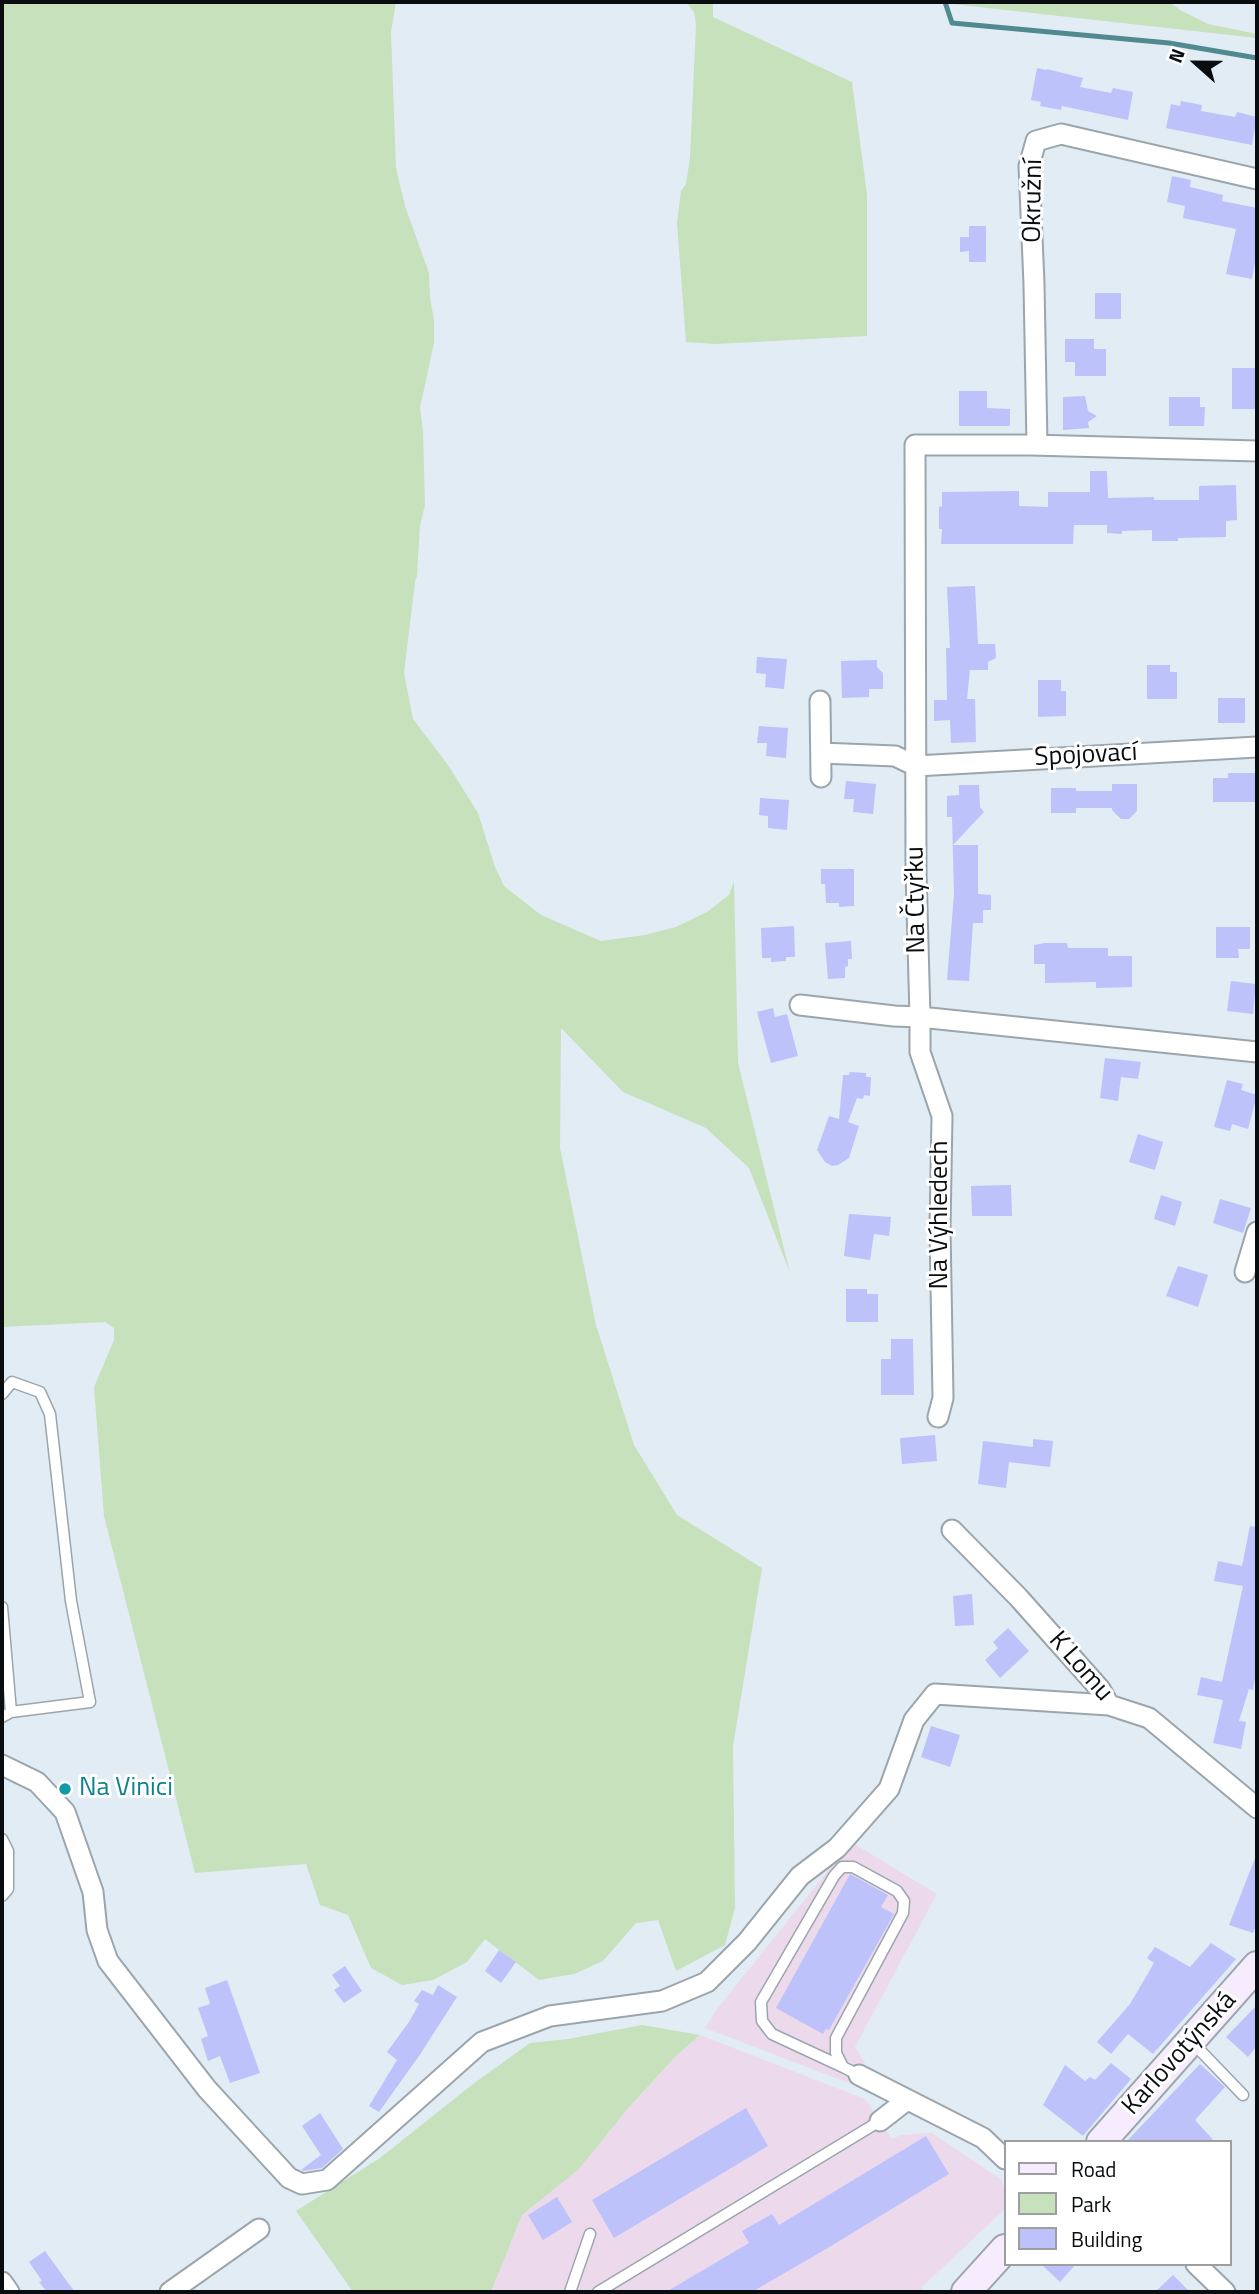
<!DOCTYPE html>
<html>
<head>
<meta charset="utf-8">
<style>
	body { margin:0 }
	#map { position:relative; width:1259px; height:2294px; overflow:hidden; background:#e2ecf5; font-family:"Titillium Web",sans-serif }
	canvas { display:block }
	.frame { position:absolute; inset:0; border:4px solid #090d0f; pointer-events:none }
	.legend { position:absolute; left:1004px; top:2140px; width:228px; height:126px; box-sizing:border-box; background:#fff; border:2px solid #9d9e9f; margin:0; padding:9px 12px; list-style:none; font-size:21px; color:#090d0f }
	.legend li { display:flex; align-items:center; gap:14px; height:35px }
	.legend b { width:35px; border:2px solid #9d9e9f }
	.north { position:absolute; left:1161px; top:28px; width:70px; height:70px; -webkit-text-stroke:5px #fff; paint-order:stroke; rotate:291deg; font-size:19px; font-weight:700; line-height:28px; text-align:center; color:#090d0f }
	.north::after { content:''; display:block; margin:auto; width:24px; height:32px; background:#090d0f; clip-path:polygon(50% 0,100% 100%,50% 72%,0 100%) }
</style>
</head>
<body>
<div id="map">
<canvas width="1259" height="2294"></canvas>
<div class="frame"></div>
<ul class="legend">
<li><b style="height:9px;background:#f6ecfe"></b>Road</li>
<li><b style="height:19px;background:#c6e1bc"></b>Park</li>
<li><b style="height:19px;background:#bdc2fa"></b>Building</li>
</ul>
<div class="north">N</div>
</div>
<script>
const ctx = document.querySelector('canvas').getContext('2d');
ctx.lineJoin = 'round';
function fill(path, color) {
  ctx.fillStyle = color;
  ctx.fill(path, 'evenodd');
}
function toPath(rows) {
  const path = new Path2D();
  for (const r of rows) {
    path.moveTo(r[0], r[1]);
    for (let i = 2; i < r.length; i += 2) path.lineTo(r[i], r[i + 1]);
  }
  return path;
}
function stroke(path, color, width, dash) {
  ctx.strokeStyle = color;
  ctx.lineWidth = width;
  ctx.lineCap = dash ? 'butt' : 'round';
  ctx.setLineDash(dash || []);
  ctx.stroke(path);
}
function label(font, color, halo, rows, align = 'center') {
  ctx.font = font + ' "Titillium Web",sans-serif';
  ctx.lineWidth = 6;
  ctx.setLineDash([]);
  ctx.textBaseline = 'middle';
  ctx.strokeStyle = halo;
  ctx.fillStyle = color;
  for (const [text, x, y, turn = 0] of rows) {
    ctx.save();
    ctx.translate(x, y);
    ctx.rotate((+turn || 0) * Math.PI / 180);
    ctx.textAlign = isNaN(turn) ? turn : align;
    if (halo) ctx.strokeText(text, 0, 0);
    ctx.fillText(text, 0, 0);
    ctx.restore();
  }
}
const industrial = toPath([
	[851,1842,937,1894,855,2047,865,2063,854,2085,705,2028,717,2009],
	[700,2035,865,2099,892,2139,901,2135,932,2133,1002,2180,1005,2195,1005,2209,922,2287,924,2292,491,2292,522,2215,579,2169,630,2106,676,2056]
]);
const green = toPath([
	[2,2,396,2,391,32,396,168,405,206,429,273,430,298,434,320,434,343,420,408,423,431,425,505,420,525,417,576,415,582,404,673,413,719,448,765,478,813,495,867,504,886,541,915,601,941,645,935,676,927,707,912,729,895,734,881,738,1063,790,1273,749,1168,706,1128,623,1092,561,1028,560,1148,596,1325,634,1445,677,1515,762,1568,733,1746,735,1908,725,1945,676,1971,658,1920,636,1923,603,1961,574,1974,539,1980,485,1939,467,1962,433,1980,402,1985,371,1968,348,1915,320,1905,306,1864,195,1873,104,1516,94,1387,114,1340,114,1328,105,1322,2,1327],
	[686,2,713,2,713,17,852,82,867,194,867,336,716,344,686,342,677,223,681,191,686,184,690,158,696,25,694,12],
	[934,2,1170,2,1180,10,1208,24,1257,34,1257,38],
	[642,2025,700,2035,676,2056,630,2106,579,2169,522,2215,491,2292,353,2292,296,2211,380,2158,473,2084,530,2043,568,2039]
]);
const stream = toPath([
	[945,2,952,23,1169,43,1257,58]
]);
const building = toPath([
	[1037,68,1046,70,1047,69,1083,78,1080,87,1111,93,1113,88,1133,92,1128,120,1062,106,1061,110,1040,106,1041,102,1031,100],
	[1181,101,1202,105,1201,111,1235,117,1237,112,1257,117,1252,145,1166,128,1171,104,1180,106],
	[1172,176,1191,180,1190,187,1223,195,1222,201,1257,208,1257,252,1252,279,1226,274,1236,229,1183,218,1185,206,1167,202],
	[969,226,986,226,986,262,969,262,969,251,960,252,960,237,969,237],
	[1095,293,1121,293,1121,319,1095,319],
	[1065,339,1094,339,1094,349,1106,349,1106,376,1075,376,1075,362,1065,362],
	[1232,368,1256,368,1257,409,1232,409],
	[959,391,987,391,987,408,1010,409,1010,426,959,426],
	[1085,396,1088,411,1097,416,1088,422,1089,428,1063,430,1063,397],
	[1169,397,1200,397,1200,407,1205,407,1204,426,1169,426],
	[1090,471,1107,471,1108,498,1154,497,1154,500,1199,500,1199,486,1236,485,1237,520,1226,521,1226,537,1178,538,1178,541,1152,541,1152,530,1122,531,1122,534,1107,533,1107,525,1074,525,1073,544,941,544,942,529,939,529,939,506,942,507,942,492,1019,491,1019,506,1048,507,1048,492,1090,492],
	[975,586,978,644,995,644,996,658,988,662,988,670,970,670,967,699,975,699,976,742,951,743,950,720,934,721,934,700,947,700,946,648,950,648,947,587],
	[757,657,787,659,784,689,765,687,766,674,756,673],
	[877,660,877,667,883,673,883,689,869,689,869,697,842,698,841,661],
	[1147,665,1170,665,1170,672,1177,672,1177,699,1147,699],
	[1038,680,1061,680,1061,691,1066,691,1066,716,1038,717],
	[1218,698,1245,698,1245,723,1218,723],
	[759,726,788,728,786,758,766,756,767,743,757,743],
	[1228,773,1257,773,1257,802,1213,802,1213,778,1228,778],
	[846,781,876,784,873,814,853,812,854,799,844,799],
	[1112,784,1137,784,1137,811,1129,819,1121,819,1112,810,1112,808,1076,808,1076,813,1051,813,1051,788,1076,788,1076,791,1112,791],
	[959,785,979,785,980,807,984,812,953,845,978,845,978,894,991,895,991,910,983,910,983,923,973,923,969,981,947,980,954,894,952,817,947,817,947,796,959,795],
	[760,798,789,800,787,830,768,828,768,816,759,815],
	[821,869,854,869,854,906,839,907,839,903,826,903,825,884,821,884],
	[794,926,795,957,786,957,786,961,771,962,771,958,762,958,761,928],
	[1216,927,1250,927,1250,949,1238,949,1239,958,1216,958],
	[851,941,852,959,848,959,848,966,845,967,845,978,828,979,825,943],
	[1045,943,1067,943,1068,948,1108,948,1108,956,1132,956,1132,987,1096,988,1096,982,1045,983,1045,964,1034,964,1034,945],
	[1231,981,1256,984,1253,1014,1227,1011],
	[773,1008,775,1017,787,1014,798,1056,771,1063,757,1012],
	[1105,1058,1141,1062,1138,1079,1121,1077,1118,1101,1100,1098],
	[850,1072,866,1073,866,1077,871,1077,870,1096,864,1095,863,1099,857,1098,848,1122,859,1126,849,1158,838,1165,832,1166,825,1162,817,1150,829,1116,839,1119,843,1075,849,1075],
	[1227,1080,1243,1084,1241,1090,1257,1095,1248,1129,1232,1124,1230,1131,1214,1127],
	[1138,1134,1163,1142,1155,1170,1129,1162],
	[1011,1185,1012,1216,972,1216,971,1186],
	[1161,1195,1182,1202,1175,1226,1154,1219],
	[1220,1199,1251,1208,1243,1233,1213,1223],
	[849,1214,891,1217,889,1236,874,1234,870,1260,844,1256],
	[1178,1266,1208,1275,1198,1307,1166,1296],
	[846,1289,867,1289,867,1294,878,1294,878,1322,846,1322],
	[891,1339,913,1339,914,1395,881,1395,881,1359,891,1359],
	[935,1435,937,1461,902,1464,900,1438],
	[1033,1439,1053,1441,1050,1467,1009,1462,1006,1488,978,1484,983,1441,1033,1447],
	[1250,1526,1257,1527,1257,1669,1253,1690,1249,1689,1239,1721,1246,1722,1241,1749,1213,1743,1223,1700,1197,1695,1201,1677,1222,1682,1243,1586,1214,1581,1218,1561,1242,1566],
	[972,1594,974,1625,955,1626,953,1596],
	[1008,1628,1029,1651,1000,1678,985,1660,998,1648,993,1642],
	[931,1726,960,1735,950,1767,921,1757],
	[1257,1853,1257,1923,1253,1933,1229,1925],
	[850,1874,888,1895,881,1907,894,1914,829,2030,826,2029,823,2034,776,2008],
	[1211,1943,1236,1959,1153,2054,1128,2034,1111,2054,1097,2042,1130,2004,1154,1963,1147,1958,1155,1947,1190,1967],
	[499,1950,516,1962,501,1983,485,1971],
	[345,1966,362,1991,344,2003,334,1990,340,1986,332,1975],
	[227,1980,260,2073,230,2083,220,2056,208,2061,201,2039,208,2036,198,2008,210,2004,205,1988],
	[438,1985,457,1997,419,2056,379,2112,369,2106,397,2060,387,2052,409,2022,419,2004,414,2001,422,1990,433,1995],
	[1257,2005,1257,2046,1248,2057,1226,2037],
	[1111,2063,1131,2079,1083,2136,1043,2105,1065,2065,1085,2081,1090,2077,1095,2080],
	[1200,2064,1225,2087,1195,2120,1215,2142,1126,2142],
	[746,2108,768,2146,614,2238,592,2200],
	[320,2113,343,2149,322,2168,304,2171,301,2170,321,2155,302,2126],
	[926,2136,949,2174,831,2246,752,2292,666,2292,749,2243,742,2231,749,2227,772,2214,779,2225],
	[557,2197,572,2222,543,2240,528,2215],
	[45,2251,66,2280,75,2292,47,2292,39,2282,42,2281,29,2262],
	[1041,2264,1076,2264,1060,2282],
	[1173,2275,1190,2292,1155,2292]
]);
const lane = toPath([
	[2,1394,12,1382,40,1392,50,1414,71,1601,90,1702,11,1712,2,1717],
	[2,1607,11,1712],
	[2,1839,8,1851,8,1889,2,1896],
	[1192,2042,1243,2095],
	[843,2067,836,2053,836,2038,903,1913,904,1901,897,1891,853,1867,842,1867,834,1876,761,2002,762,2021,772,2034,843,2067,859,2075],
	[570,2292,590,2234],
	[598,2292,880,2121]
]);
const street = toPath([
	[1037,445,1034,284,1029,166,1036,141,1061,134,1257,179],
	[820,701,821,777],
	[821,753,895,756,916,766,1257,747],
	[800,1005,894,1016,920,1017,1257,1052],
	[1245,1272,1257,1232],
	[938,1417,943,1398,940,1228,942,1116,920,1052,920,1017,916,871,915,445,1031,445,1257,451],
	[952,1530,1018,1597,1100,1689,1109,1705],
	[2,1765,37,1782,65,1812,93,1892,97,1930,108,1961,207,2089,289,2178,302,2184,327,2180,482,2042,550,2016,662,2001,707,1982,747,1942,800,1876,837,1848,889,1789,914,1720,935,1694,1109,1705,1149,1718,1257,1808],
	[859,2075,983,2138,1005,2159],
	[880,2121,907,2100],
	[1196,2264,1225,2292],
	[2,2282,9,2292],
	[170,2292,259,2229]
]);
const secondary = toPath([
	[1101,2142,1257,1966],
	[966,2292,1005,2249]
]);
const markers = [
	[65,1789,7,"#0f9aa8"]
];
const streetNames = [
	["Okružní",1034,201,-89],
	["Spojovací",1086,756,-3],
	["Na Čtyřku",917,900,-91],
	["Na Výhledech",941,1215,-90],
	["K Lomu",1080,1667,49],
	["Karlovotýnská",1180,2054,-48]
];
const cultureNames = [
	["Na Vinici",79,1789]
];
fill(industrial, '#ecdaec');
fill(green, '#c6e1bc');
stroke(stream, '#518990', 5);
fill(building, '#bdc2fa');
stroke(lane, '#9ba5ac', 13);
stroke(street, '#9ba5ac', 23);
stroke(secondary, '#9ba5ac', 32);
stroke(lane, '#fff', 10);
stroke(street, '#fff', 19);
stroke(secondary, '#f6ecfe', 28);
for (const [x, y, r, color] of markers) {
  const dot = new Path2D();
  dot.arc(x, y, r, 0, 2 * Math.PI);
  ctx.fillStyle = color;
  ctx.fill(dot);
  stroke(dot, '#fff', 2.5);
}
label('26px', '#090d0f', '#fff', streetNames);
label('26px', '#0d838f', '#fff', cultureNames, 'left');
</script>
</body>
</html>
